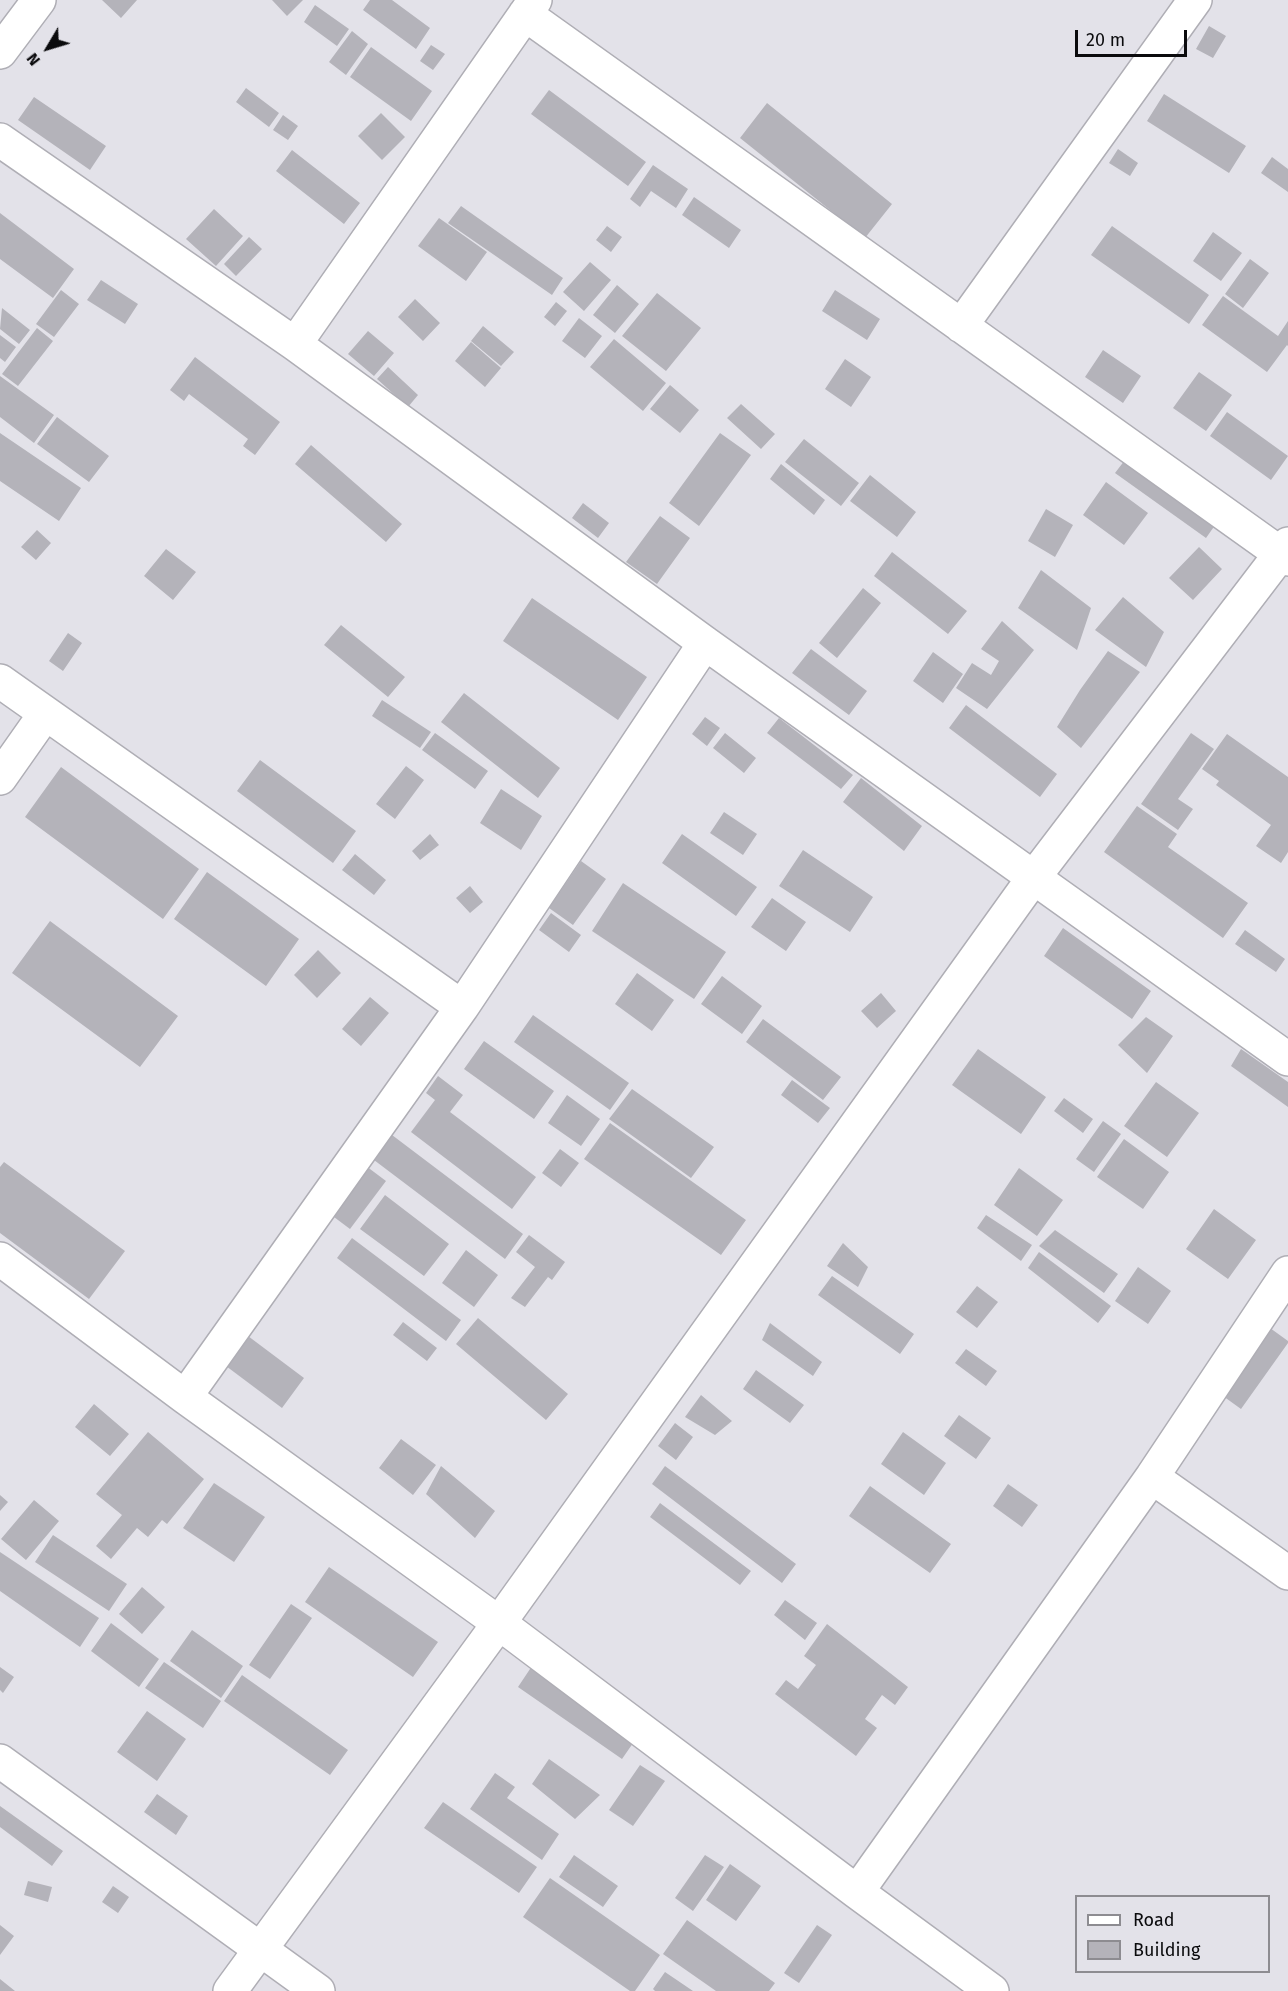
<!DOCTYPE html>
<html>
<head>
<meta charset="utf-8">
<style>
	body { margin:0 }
	#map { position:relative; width:1288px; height:1991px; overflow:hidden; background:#e3e2e9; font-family:"Fira Sans",sans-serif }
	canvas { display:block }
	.legend { position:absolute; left:1075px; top:1895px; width:195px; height:78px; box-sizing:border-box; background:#e3e2e9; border:2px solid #8d8c91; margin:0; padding:8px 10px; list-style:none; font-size:18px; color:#0b0b0d }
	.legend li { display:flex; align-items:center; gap:12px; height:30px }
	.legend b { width:30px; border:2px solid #8d8c91 }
	.north { position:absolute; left:18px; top:18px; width:60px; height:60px; -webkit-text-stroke:4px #e3e2e9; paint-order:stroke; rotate:232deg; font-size:16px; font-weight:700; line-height:24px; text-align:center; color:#0b0b0d }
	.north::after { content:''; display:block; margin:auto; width:21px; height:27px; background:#0b0b0d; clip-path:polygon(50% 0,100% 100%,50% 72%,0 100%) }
	.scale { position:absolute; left:1075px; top:30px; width:112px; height:27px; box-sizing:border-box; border:3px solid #0b0b0d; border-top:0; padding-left:8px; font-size:18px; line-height:21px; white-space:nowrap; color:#0b0b0d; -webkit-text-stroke:4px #e3e2e9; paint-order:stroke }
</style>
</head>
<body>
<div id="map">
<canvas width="1288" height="1991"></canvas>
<ul class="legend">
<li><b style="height:8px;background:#fff"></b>Road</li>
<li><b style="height:16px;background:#b4b3ba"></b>Building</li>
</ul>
<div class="north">N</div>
<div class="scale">20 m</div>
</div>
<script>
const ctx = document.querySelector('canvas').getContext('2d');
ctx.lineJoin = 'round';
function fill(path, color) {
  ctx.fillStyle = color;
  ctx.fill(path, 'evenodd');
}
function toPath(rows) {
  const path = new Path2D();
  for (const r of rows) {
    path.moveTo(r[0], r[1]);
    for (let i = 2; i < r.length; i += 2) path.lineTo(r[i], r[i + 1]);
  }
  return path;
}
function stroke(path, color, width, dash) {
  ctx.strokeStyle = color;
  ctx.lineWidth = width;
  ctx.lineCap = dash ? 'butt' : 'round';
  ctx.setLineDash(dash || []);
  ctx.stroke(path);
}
const building = toPath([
	[102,0,137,0,121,18],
	[272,0,303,0,287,16],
	[370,0,392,0,430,28,416,49,363,10],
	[315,5,349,29,337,46,304,22],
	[1209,26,1226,36,1213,58,1196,49],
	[352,31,368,44,346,75,329,62],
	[431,45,445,54,433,70,420,61],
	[371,47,432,91,411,121,350,77],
	[246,88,279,113,269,127,236,102],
	[549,90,646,162,628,186,531,114],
	[1164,94,1246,146,1229,173,1147,121],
	[34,97,106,146,90,170,18,120],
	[767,103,892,204,865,238,740,138],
	[381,113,405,137,382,160,358,136],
	[283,115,298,126,288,140,273,130],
	[1118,149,1138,163,1130,176,1109,163],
	[292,150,360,203,344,224,276,171],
	[1272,157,1288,169,1288,192,1261,173],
	[653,165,688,189,676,208,651,191,640,207,630,199],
	[694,197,741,230,729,248,682,215],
	[461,206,563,278,552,295,448,223],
	[214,209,243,236,216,266,186,239],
	[0,213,74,269,53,298,0,259],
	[439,218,487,252,466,281,418,246],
	[607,226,622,237,611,252,596,240],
	[1112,226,1209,295,1189,324,1091,255],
	[1213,232,1242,253,1221,281,1193,261],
	[249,237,262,249,236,276,224,264],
	[1250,259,1269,273,1243,308,1225,294],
	[590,262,611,280,584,311,563,292],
	[101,280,138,304,125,324,87,300],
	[617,285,639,304,615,333,593,315],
	[61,290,79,304,54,337,36,324],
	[835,290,880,319,867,340,822,311],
	[657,293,701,328,666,371,622,336],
	[1223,296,1278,336,1288,321,1288,346,1287,345,1267,372,1202,325],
	[415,299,440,323,423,341,398,317],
	[556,302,567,311,555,326,544,317],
	[2,308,30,330,19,344,0,329],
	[579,318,602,336,585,358,562,341],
	[483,326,514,352,501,366,471,341],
	[37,328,53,341,18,386,2,374],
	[368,331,394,353,374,376,348,354],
	[0,335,16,347,5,362,0,358],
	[614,339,666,383,643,411,590,367],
	[471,342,501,368,485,387,455,361],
	[1103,350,1141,376,1123,403,1085,377],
	[195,357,280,422,255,455,243,446,248,439,189,394,184,401,170,390],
	[845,359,871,377,851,407,825,389],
	[388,367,418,395,408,407,377,379],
	[1199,372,1232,395,1206,431,1173,408],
	[0,376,54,415,34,443,0,417],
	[670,385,699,410,680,433,650,409],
	[741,404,775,434,761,449,727,418],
	[1227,412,1288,456,1271,480,1210,436],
	[57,417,109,456,89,482,37,444],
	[0,433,81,488,59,521,0,481],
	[720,433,751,455,699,526,669,503],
	[804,439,859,483,841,506,785,462],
	[311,445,402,524,386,542,295,464],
	[1128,456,1218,521,1206,538,1115,473],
	[781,464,825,500,814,515,770,479],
	[870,475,916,512,897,537,850,501],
	[1106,482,1148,513,1124,545,1083,515],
	[583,503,609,523,598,538,572,518],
	[1046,509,1073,525,1055,557,1028,541],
	[660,516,690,538,657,584,626,562],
	[37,530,51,543,36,560,21,547],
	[1199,547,1222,569,1193,600,1169,578],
	[166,549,196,572,173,600,144,576],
	[892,552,967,611,948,634,874,576],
	[1041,570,1091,608,1077,650,1018,608],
	[863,588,881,603,837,658,819,643],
	[1123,597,1164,632,1146,667,1095,630],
	[532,598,647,677,618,720,503,641],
	[1002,621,1034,650,987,709,956,688,972,663,991,675,999,661,981,649],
	[341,625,405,677,388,697,324,645],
	[68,633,82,643,63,671,49,661],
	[811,649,867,691,849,715,792,673],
	[1108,651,1140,672,1081,748,1057,727,1080,690],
	[933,652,963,674,943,703,913,681],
	[464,693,560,768,538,798,441,722],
	[382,700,431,732,420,748,372,716],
	[966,705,1057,774,1040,797,949,728],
	[705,717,720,728,707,746,692,734],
	[779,718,853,775,841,789,767,733],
	[435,733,488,771,475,789,422,750],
	[725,733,756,758,744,773,713,748],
	[1191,733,1214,749,1178,799,1193,809,1178,830,1141,804],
	[1227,734,1288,777,1288,852,1281,863,1256,846,1271,825,1216,785,1219,781,1202,769],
	[260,760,356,831,333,863,237,791],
	[406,766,424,780,395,819,376,804],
	[61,767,199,869,163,919,25,817],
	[861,778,922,826,904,851,843,802],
	[501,789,542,816,521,850,480,823],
	[1137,806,1177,834,1168,847,1248,903,1223,938,1104,852],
	[724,812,757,834,743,855,710,833],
	[430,834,439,845,420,860,412,851],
	[682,834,757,887,736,916,662,863],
	[803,850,873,897,850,932,779,886],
	[355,854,386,880,374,895,342,870],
	[581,861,606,879,573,925,549,908],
	[207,872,299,939,266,986,174,919],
	[623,883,726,952,694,999,592,931],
	[470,886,483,902,470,913,456,898],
	[772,898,806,922,786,951,751,927],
	[551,913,581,935,569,952,539,930],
	[50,921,178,1016,140,1067,12,973],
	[1063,928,1151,991,1132,1019,1044,956],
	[1245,930,1285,959,1276,972,1235,944],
	[318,950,341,973,317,998,294,975],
	[637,973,674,1000,652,1031,615,1004],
	[722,976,762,1006,742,1034,701,1004],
	[881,993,896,1011,877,1028,861,1011],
	[370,997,389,1013,361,1046,342,1029],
	[533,1015,629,1083,610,1110,514,1042],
	[1146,1017,1173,1036,1147,1073,1118,1045],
	[763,1019,841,1077,823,1100,746,1042],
	[484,1041,554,1091,534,1119,464,1069],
	[978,1049,1046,1097,1021,1134,952,1085],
	[1241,1049,1288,1082,1288,1107,1231,1066],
	[438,1076,463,1095,450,1112,536,1177,512,1209,411,1132,435,1100,426,1093],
	[792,1080,830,1108,818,1123,781,1095],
	[1156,1082,1199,1113,1167,1157,1124,1126],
	[632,1089,714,1147,691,1178,609,1119],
	[567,1095,600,1119,581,1146,548,1123],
	[1064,1098,1093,1119,1083,1133,1054,1111],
	[1103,1121,1121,1134,1094,1172,1076,1159],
	[610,1123,746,1220,721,1255,584,1159],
	[392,1135,523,1234,505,1259,374,1160],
	[1124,1139,1169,1172,1143,1209,1097,1177],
	[560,1149,579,1163,561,1187,542,1173],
	[4,1162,125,1251,89,1299,0,1233,0,1167],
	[366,1166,386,1181,350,1229,330,1214],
	[1019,1168,1063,1200,1037,1236,994,1205],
	[385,1195,449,1244,424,1276,360,1229],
	[1214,1209,1256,1240,1228,1279,1186,1249],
	[986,1215,1032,1245,1021,1261,977,1228],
	[1055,1230,1118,1274,1104,1293,1039,1246],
	[529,1235,565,1262,552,1280,548,1277,525,1307,511,1298,535,1267,516,1252],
	[352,1238,461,1320,446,1341,337,1258],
	[843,1243,868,1267,858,1287,827,1266],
	[466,1250,498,1275,474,1307,442,1283],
	[1039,1252,1111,1306,1098,1323,1028,1268],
	[1138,1267,1171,1291,1148,1324,1115,1301],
	[832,1276,914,1334,900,1354,818,1295],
	[977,1286,998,1302,977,1328,956,1312],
	[478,1318,568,1394,546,1420,456,1344],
	[403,1322,437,1348,427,1361,393,1335],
	[770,1323,822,1362,813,1376,762,1340],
	[1270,1328,1288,1341,1288,1343,1241,1409,1223,1396],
	[248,1336,304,1378,282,1408,226,1366],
	[966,1349,997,1371,986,1386,955,1363],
	[756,1370,804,1405,790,1423,743,1389],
	[701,1395,732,1421,715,1435,685,1417],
	[94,1404,129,1434,110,1456,75,1427],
	[959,1415,991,1438,976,1459,944,1436],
	[675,1423,693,1437,676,1460,658,1446],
	[148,1432,204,1479,167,1524,162,1520,148,1537,137,1528,111,1559,96,1546,122,1515,96,1494],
	[903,1432,946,1463,924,1495,881,1464],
	[401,1439,436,1465,413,1495,379,1468],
	[441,1466,495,1511,475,1538,426,1494],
	[665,1466,796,1564,782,1583,652,1484],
	[214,1483,265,1517,234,1562,183,1528],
	[1008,1484,1038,1505,1022,1527,993,1506],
	[870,1486,951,1544,930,1573,849,1516],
	[0,1495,8,1502,0,1511],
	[34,1500,59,1521,26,1560,1,1539],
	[660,1503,751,1571,740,1585,650,1517],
	[53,1535,127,1584,109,1611,35,1562],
	[0,1552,99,1618,80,1647,0,1591],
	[329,1567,438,1642,413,1677,305,1602],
	[142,1587,165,1607,142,1634,119,1614],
	[785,1600,817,1623,805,1640,774,1615],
	[291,1604,312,1618,270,1679,249,1665],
	[111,1623,159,1659,139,1687,91,1651],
	[827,1624,908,1687,895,1705,882,1695,865,1719,877,1728,856,1756,775,1694,786,1680,798,1689,816,1665,804,1656],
	[192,1630,243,1666,221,1698,170,1661],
	[536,1660,640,1733,622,1759,518,1687],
	[164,1662,221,1701,203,1728,145,1688],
	[0,1667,14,1677,3,1693,0,1690],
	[242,1675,348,1750,330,1775,224,1701],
	[147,1711,186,1739,157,1781,117,1752],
	[549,1759,600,1795,575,1819,532,1784],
	[640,1765,665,1781,633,1826,609,1810],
	[495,1773,515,1787,507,1798,559,1834,542,1860,470,1809],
	[157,1794,188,1816,176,1835,144,1812],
	[443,1802,537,1867,519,1893,424,1828],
	[0,1806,63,1851,52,1866,0,1827],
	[574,1855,618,1886,603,1907,559,1877],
	[705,1855,724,1867,693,1911,675,1898],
	[730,1864,761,1886,736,1921,706,1900],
	[550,1878,660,1955,635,1991,630,1991,523,1917],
	[28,1881,52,1887,48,1902,24,1895],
	[113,1886,129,1897,118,1913,102,1902],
	[687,1920,775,1983,769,1991,716,1991,663,1954],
	[0,1925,14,1936,0,1955],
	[817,1925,832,1935,799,1983,784,1973],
	[665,1972,693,1991,655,1991,653,1989],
	[0,1979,15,1991,0,1991]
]);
const minor = toPath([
	[525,14,1288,559],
	[0,52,39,0],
	[0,140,295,344,705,643,1288,1059],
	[961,326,1195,0],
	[295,344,535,0],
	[0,681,462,1007],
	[0,778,45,714],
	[0,1259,185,1397,499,1623,857,1892,992,1991],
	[185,1397,462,1007,705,643],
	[1152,1477,1288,1573],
	[0,1761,318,1991],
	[857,1892,1152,1477,1288,1273],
	[230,1991,499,1623,1034,877,1288,544]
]);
fill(building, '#b4b3ba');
stroke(minor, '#afaeb5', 36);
stroke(minor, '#fff', 33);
</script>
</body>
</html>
